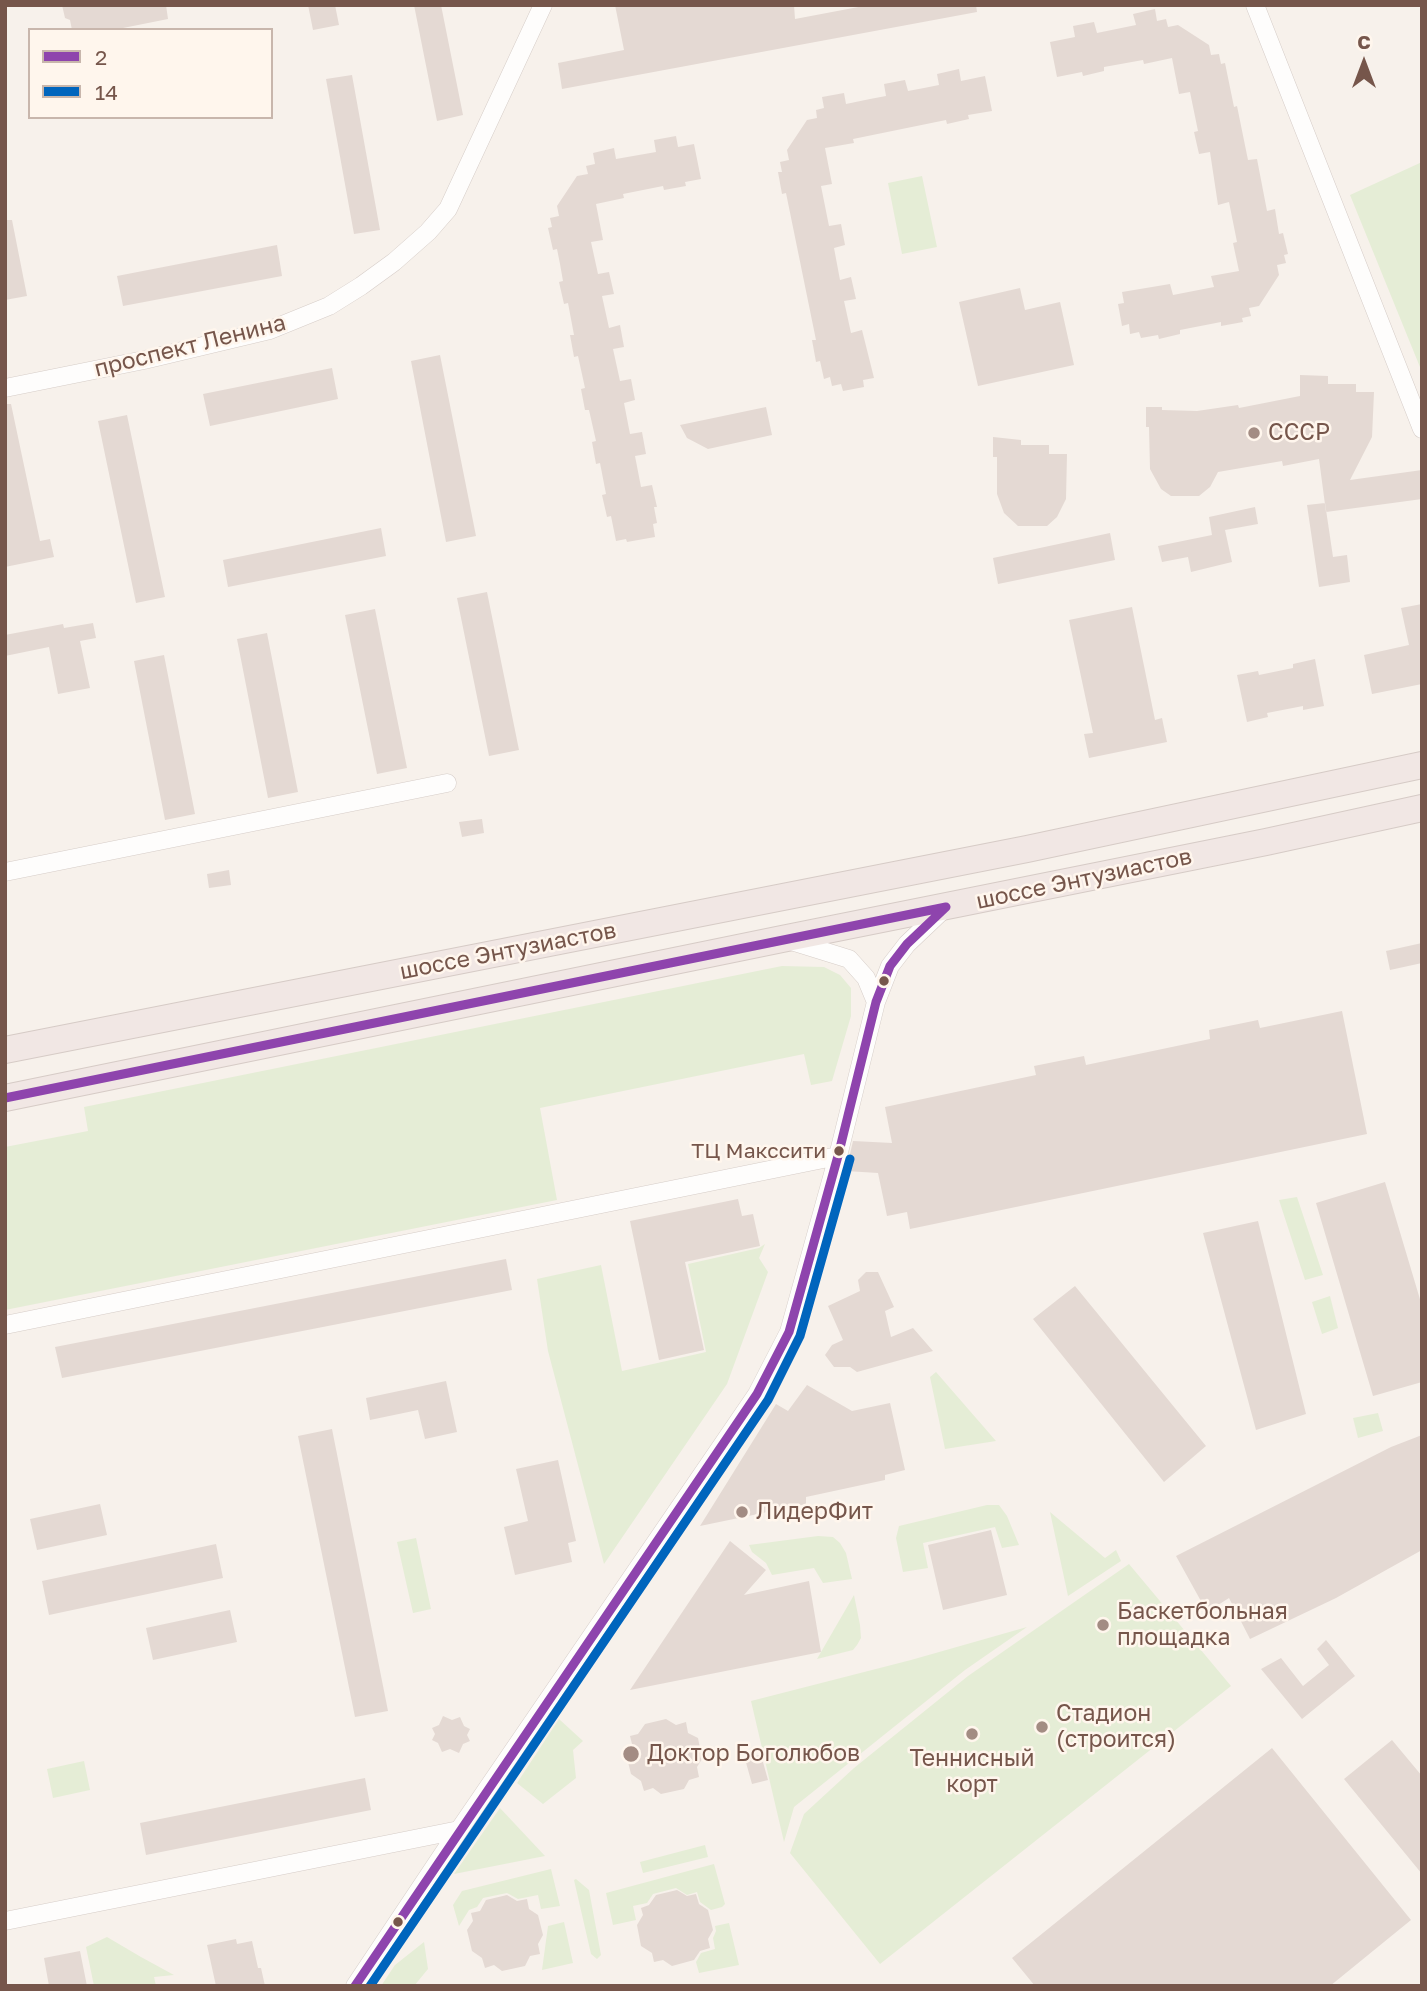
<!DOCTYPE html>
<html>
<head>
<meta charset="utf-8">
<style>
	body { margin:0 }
	#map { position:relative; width:1427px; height:1991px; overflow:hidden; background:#f7f1eb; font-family:"Golos Text",sans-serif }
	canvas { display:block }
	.frame { position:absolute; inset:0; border:7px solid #76564b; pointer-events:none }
	.legend { position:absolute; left:28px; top:28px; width:245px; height:91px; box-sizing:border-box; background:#fff6ed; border:2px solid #c8b6ac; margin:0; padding:9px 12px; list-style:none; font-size:21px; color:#76564b }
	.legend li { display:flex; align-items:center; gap:14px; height:35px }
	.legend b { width:35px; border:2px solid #c8b6ac }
	.north { position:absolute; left:1329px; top:28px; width:70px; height:70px; -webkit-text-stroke:5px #fff6ed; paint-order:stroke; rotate:0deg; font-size:19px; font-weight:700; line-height:28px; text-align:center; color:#76564b }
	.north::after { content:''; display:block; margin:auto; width:24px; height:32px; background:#76564b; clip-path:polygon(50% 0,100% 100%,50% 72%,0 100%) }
</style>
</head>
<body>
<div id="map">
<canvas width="1427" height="1991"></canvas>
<div class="frame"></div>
<ul class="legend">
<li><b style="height:9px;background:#8e44ad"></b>2</li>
<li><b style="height:9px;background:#0065bd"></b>14</li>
</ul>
<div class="north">С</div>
</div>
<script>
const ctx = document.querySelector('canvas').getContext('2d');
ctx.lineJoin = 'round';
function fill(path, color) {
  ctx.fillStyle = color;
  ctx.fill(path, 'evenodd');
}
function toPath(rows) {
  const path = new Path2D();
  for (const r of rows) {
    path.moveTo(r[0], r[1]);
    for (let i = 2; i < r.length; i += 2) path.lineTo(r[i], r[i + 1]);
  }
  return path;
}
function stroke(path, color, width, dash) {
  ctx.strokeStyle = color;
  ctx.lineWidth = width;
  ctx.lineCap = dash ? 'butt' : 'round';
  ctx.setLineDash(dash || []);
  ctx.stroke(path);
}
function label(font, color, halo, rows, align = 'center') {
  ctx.font = font + ' "Golos Text",sans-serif';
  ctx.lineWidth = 5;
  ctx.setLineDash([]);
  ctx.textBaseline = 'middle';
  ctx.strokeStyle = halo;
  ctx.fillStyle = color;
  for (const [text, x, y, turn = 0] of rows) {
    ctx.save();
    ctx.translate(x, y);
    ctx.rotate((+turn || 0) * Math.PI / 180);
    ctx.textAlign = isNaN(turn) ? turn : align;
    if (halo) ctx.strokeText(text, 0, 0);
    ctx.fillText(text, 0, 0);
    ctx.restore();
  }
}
const green = toPath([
	[1422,162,1422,372,1350,195],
	[922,176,937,247,902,254,888,183],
	[782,966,824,967,840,975,851,988,851,1016,832,1081,811,1085,804,1054,540,1108,557,1200,5,1310,5,1147,88,1131,84,1107],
	[1297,1197,1323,1275,1305,1280,1279,1200],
	[765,1244,759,1258,768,1272,727,1384,604,1564,548,1351,537,1279,601,1265,622,1371,706,1352,688,1264,759,1248],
	[1330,1296,1338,1328,1322,1334,1312,1302],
	[936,1372,996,1441,945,1449,930,1377],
	[1378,1413,1383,1431,1358,1438,1353,1418],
	[987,1505,999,1505,1007,1516,1019,1545,1002,1548,995,1527,923,1543,928,1568,903,1572,896,1538,899,1526],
	[1050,1512,1105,1558,1116,1550,1121,1561,1068,1596],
	[818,1536,833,1537,840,1543,846,1553,852,1579,823,1583,814,1568,772,1575,766,1563,752,1552,749,1545],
	[416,1538,431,1609,413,1613,397,1542],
	[1129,1564,1231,1686,880,1964,790,1853,804,1814,854,1768,968,1676],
	[854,1595,860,1625,861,1638,857,1645,853,1650,817,1659],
	[1027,1627,965,1670,794,1807,784,1842,751,1701,911,1660],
	[559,1719,583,1741,573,1750,576,1778,543,1804,517,1783],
	[84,1761,90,1790,53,1798,47,1769],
	[500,1808,545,1856,454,1874],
	[705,1845,708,1857,643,1873,640,1862],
	[714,1864,725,1904,722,1907,711,1910,700,1902,697,1892,687,1895,676,1888,653,1894,647,1903,633,1906,636,1920,613,1925,606,1893],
	[551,1869,560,1906,541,1909,538,1895,518,1899,507,1893,483,1898,477,1907,469,1910,459,1926,453,1905,462,1891],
	[576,1879,589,1890,601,1955,597,1959,591,1954,574,1880],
	[564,1922,573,1963,542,1970,548,1926],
	[729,1923,739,1965,699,1973,696,1962,701,1953,715,1949,713,1938,716,1931,715,1926],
	[107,1937,141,1957,174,1975,154,1977,156,1986,94,1986,86,1947],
	[424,1942,428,1969,414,1986,381,1986,395,1965]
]);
const building = toPath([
	[62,5,166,5,168,19,113,30,72,30,70,20,65,18],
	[308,5,335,5,339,25,313,30],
	[414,5,441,5,463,115,437,121],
	[615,5,794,5,795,19,869,5,976,5,977,12,562,89,558,63,624,50],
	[1155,9,1157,21,1166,19,1168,27,1178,25,1209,45,1211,55,1219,54,1221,64,1225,63,1234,107,1237,106,1248,160,1257,159,1267,211,1275,209,1279,234,1283,233,1288,254,1284,255,1286,263,1277,265,1279,275,1259,306,1249,308,1251,316,1242,318,1243,322,1221,326,1221,322,1180,330,1180,334,1159,339,1158,335,1141,338,1139,332,1130,334,1129,324,1122,326,1118,304,1124,303,1122,292,1170,284,1173,295,1214,287,1211,276,1239,271,1233,243,1237,242,1229,202,1218,205,1210,152,1199,154,1194,132,1198,131,1190,92,1179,94,1172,58,1144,64,1143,60,1104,67,1104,71,1083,76,1082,72,1057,77,1050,42,1075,37,1073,26,1094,22,1097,33,1136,25,1133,14],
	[959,69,961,81,985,76,992,111,968,115,969,119,947,124,946,120,853,139,854,143,825,148,832,184,821,186,829,226,841,224,845,245,834,248,840,280,851,277,856,299,844,301,851,333,862,330,874,378,863,380,864,387,843,391,841,384,832,386,830,377,824,379,820,361,816,362,812,340,816,340,786,193,782,194,778,172,782,172,780,162,789,160,787,150,807,120,817,118,816,110,824,108,822,97,844,93,846,104,870,99,886,96,884,84,905,80,908,91,924,88,939,85,937,74],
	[352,75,380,230,354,234,326,79],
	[676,136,678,147,694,144,701,179,685,182,686,186,664,190,663,186,623,194,624,198,596,204,603,240,591,242,598,274,609,272,614,294,602,296,609,328,620,325,624,347,613,349,620,381,631,379,635,400,624,403,630,434,642,432,646,454,635,456,641,487,652,485,657,507,654,507,657,523,653,524,655,537,627,542,626,539,616,541,611,516,607,517,602,495,606,494,600,463,596,464,592,442,596,441,589,410,585,410,581,389,585,388,578,356,574,357,570,335,574,335,568,303,564,304,559,282,563,281,560,264,557,249,553,250,548,228,552,227,550,218,559,216,557,206,577,176,588,174,586,166,595,164,593,153,614,148,616,159,656,152,654,140],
	[5,220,12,220,27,296,5,300],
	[277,245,282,276,123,306,117,276],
	[1020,288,1025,310,1060,302,1074,365,978,386,959,302],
	[440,355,476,536,446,542,411,361],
	[332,368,338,399,210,426,203,394],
	[1300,375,1328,376,1328,384,1356,384,1356,392,1374,392,1372,437,1350,480,1422,470,1422,499,1326,512,1319,459,1283,466,1282,461,1218,472,1210,487,1199,496,1171,496,1161,489,1150,469,1149,427,1146,427,1146,407,1162,407,1162,410,1197,411,1238,405,1239,408,1300,396],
	[5,404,11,404,40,541,50,539,54,557,5,567],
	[766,407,772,435,708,449,687,438,680,425],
	[127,415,165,597,136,603,98,421],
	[993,437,1021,440,1021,445,1049,445,1049,454,1067,454,1066,499,1057,517,1047,526,1018,526,1004,513,997,494,997,457,993,457],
	[1325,503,1333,557,1347,555,1350,582,1319,587,1307,505],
	[1255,507,1258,524,1225,530,1232,562,1191,572,1188,557,1162,562,1158,546,1212,535,1209,517],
	[381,528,386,556,228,587,223,560],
	[1110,533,1115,560,998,584,993,558],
	[487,592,519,750,489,756,457,598],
	[1422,604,1422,684,1372,694,1364,655,1409,645,1401,608],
	[1132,607,1155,720,1162,718,1167,742,1089,758,1084,734,1093,733,1069,620],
	[375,609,407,768,377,774,345,615],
	[93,623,96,638,80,641,90,688,58,694,49,647,5,656,5,635,63,624,64,628],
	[267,633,298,792,268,798,237,639],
	[164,655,195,814,165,820,134,661],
	[1315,659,1324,706,1303,710,1303,706,1267,713,1268,717,1247,722,1237,675,1258,671,1259,675,1293,668,1293,664],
	[482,819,484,833,462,837,459,822],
	[229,870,231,885,209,888,207,874],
	[1422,943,1422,963,1390,970,1386,951],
	[1342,1011,1367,1134,910,1229,907,1212,887,1216,878,1173,846,1171,853,1141,892,1143,885,1107,1036,1075,1034,1066,1084,1056,1086,1065,1210,1039,1209,1030,1258,1020,1260,1028],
	[1385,1182,1422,1306,1422,1382,1373,1396,1316,1203],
	[738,1199,742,1216,753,1214,760,1246,685,1262,704,1350,659,1360,630,1221],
	[1258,1221,1306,1414,1256,1430,1203,1233],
	[506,1259,512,1290,62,1378,55,1347],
	[866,1272,878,1272,894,1307,885,1311,891,1337,913,1328,933,1351,857,1372,850,1367,834,1367,825,1355,832,1345,843,1340,828,1306,860,1291,858,1280],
	[1075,1286,1206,1446,1164,1482,1033,1319],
	[446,1381,457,1432,425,1439,418,1410,370,1420,366,1398],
	[807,1385,852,1411,890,1403,905,1470,885,1475,885,1480,806,1497,806,1504,700,1526,776,1404,788,1411],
	[332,1429,388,1711,355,1717,298,1436],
	[1422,1435,1422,1550,1336,1598,1250,1639,1229,1598,1207,1612,1176,1556,1391,1447],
	[558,1460,576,1541,568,1543,572,1562,515,1575,504,1527,528,1521,516,1469],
	[100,1504,107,1535,37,1550,30,1519],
	[991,1530,1007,1595,943,1610,928,1545],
	[730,1541,766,1570,744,1595,809,1581,821,1652,630,1690],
	[216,1544,223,1578,49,1615,42,1581],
	[230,1610,237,1642,153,1660,146,1628],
	[1326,1640,1355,1676,1302,1719,1261,1669,1281,1658,1303,1686,1329,1665,1317,1649],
	[443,1716,452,1720,460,1717,464,1726,470,1729,467,1735,470,1741,463,1744,459,1753,450,1749,442,1752,438,1743,432,1740,435,1734,432,1728,439,1725],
	[666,1719,676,1725,686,1722,688,1733,698,1738,702,1759,697,1767,699,1777,689,1780,684,1789,661,1794,653,1788,644,1791,641,1781,631,1774,626,1754,632,1744,630,1736,638,1734,645,1724],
	[1392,1740,1422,1776,1422,1874,1344,1779],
	[1272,1748,1411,1920,1330,1986,1035,1986,1012,1958],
	[759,1755,761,1755,768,1780,752,1784,745,1759],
	[365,1778,371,1810,146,1855,140,1823],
	[677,1890,687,1896,696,1894,699,1904,708,1910,713,1930,708,1939,710,1948,700,1951,694,1960,672,1966,663,1960,654,1962,652,1953,641,1946,637,1925,643,1915,641,1908,649,1905,656,1895],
	[507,1895,517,1901,527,1899,529,1909,538,1915,543,1935,538,1944,540,1954,530,1956,525,1966,502,1971,494,1965,485,1968,482,1958,472,1951,467,1930,473,1921,471,1913,480,1911,486,1900],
	[236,1939,237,1944,252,1941,258,1968,261,1968,265,1986,216,1986,207,1945],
	[80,1951,87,1986,49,1986,44,1958]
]);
const minor = toPath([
	[1255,5,1422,429],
	[5,388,144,360,270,330,329,306,361,286,394,262,428,232,448,209,543,5],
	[5,872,447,783],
	[791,941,849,959,866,978,876,1002],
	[5,1325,838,1156],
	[5,1921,459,1830],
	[355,1986,459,1830,757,1394,789,1332,838,1156,876,1002,890,966,907,944,946,907]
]);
const highway = toPath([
	[5,1050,1027,849,1422,765],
	[5,1098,782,939,1266,842,1422,808]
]);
const bus1 = toPath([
	[5,1098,946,907],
	[355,1986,757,1394,789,1332,838,1156,876,1002,890,966,907,944,946,907]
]);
const bus2 = toPath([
	[370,1986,768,1400,800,1336,850,1159]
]);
const markers = [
	[1254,433,7,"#a38c83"],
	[884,981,6,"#76564b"],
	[839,1151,6,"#76564b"],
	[742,1512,7,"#a38c83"],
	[1103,1625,7,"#a38c83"],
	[1042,1727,7,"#a38c83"],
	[972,1734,7,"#a38c83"],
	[631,1754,9,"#a38c83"],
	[398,1922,6,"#76564b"]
];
const busNames = [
	["ТЦ Макссити",826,1151]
];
const streetNames = [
	["проспект Ленина",190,346,-14],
	["шоссе Энтузиастов",1084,879,-12],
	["шоссе Энтузиастов",508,951,-11]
];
const poiNames = [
	["СССР",1268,433],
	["ЛидерФит",756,1512],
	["Баскетбольная",1117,1612],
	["площадка",1117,1638],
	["Стадион",1056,1714],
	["(строится)",1056,1740],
	["Доктор Боголюбов",647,1754],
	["Теннисный",972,1759,"center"],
	["корт",972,1785,"center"]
];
fill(green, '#e5edd6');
fill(building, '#e4d9d3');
stroke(minor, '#d6cdc8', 19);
stroke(highway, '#d6cbc6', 28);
stroke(minor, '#fefdfc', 18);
stroke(highway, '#f1e7e4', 26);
stroke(bus1, '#8e44ad', 9);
stroke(bus2, '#0065bd', 9);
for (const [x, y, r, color] of markers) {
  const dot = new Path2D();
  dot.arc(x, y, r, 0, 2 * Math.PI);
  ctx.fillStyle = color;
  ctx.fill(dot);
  stroke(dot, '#fff6ed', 2.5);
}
label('21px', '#76564b', '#fff6ed', busNames, 'right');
label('23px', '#76564b', '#fff6ed', streetNames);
label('23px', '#76564b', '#fff6ed', poiNames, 'left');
</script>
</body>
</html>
